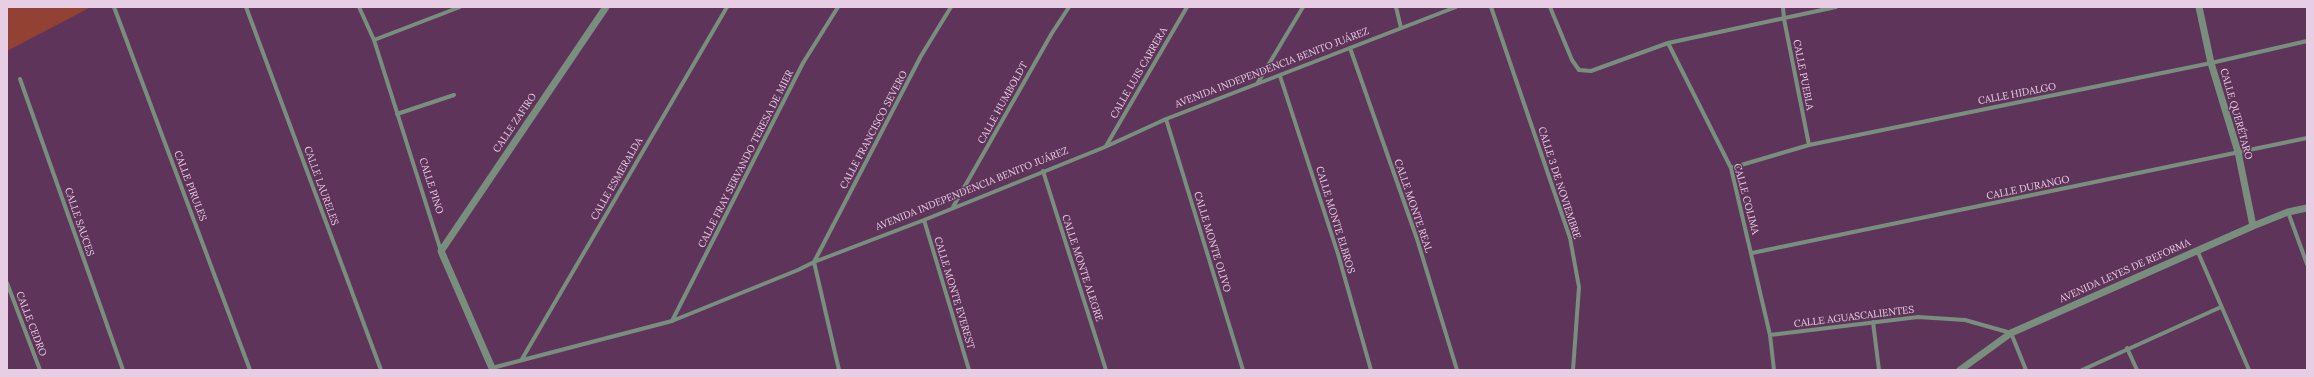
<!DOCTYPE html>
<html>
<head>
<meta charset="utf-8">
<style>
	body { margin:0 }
	#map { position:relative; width:2314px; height:377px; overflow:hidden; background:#5f345a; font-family:Lora,serif }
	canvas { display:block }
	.frame { position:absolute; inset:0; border:8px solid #e8cee4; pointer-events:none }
</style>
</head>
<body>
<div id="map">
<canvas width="2314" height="377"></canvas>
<div class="frame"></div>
</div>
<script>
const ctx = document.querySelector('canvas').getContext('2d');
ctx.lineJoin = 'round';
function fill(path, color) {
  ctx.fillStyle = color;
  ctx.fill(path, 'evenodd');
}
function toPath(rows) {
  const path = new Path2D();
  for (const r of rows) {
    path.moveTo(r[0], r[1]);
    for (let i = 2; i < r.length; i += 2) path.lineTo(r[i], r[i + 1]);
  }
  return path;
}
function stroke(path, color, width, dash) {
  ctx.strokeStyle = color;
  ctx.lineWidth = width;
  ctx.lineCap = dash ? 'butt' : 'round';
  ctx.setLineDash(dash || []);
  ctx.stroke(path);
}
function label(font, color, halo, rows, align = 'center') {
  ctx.font = font + ' Lora,serif';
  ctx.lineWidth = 3;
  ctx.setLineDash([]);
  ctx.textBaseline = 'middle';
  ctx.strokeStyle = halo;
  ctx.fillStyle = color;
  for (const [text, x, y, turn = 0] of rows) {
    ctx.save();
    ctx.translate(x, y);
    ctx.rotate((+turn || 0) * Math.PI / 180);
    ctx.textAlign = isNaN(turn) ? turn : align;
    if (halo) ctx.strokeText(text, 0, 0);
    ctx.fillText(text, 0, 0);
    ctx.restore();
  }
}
const green = toPath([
	[7,7,91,7,7,51]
]);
const minor = toPath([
	[114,7,250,370],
	[246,7,381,370],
	[359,7,374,40,441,251],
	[1396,7,1401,28],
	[1491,7,1570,238,1579,287,1573,370],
	[1550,7,1572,60,1579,70,1591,71,1668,43,1836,7],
	[1783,7,1784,19,1809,145],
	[374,40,460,7],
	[1668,43,1731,168,1770,335,1774,370],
	[1350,48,1417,239,1457,370],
	[1280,76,1338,254,1371,370],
	[20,79,123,370],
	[1257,84,1303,7],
	[397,114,454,95],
	[1166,119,1243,370],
	[1106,146,1187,7],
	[1731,168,1809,145,2211,63,2307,41],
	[1043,171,1106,370],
	[953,207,1052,33,1069,7],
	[2288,212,2307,264],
	[924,220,969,370],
	[2197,250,2249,370],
	[1752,253,2307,138],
	[7,283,40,370],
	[672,321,803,63,838,7],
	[1873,322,1879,370],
	[1770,335,1918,317,1965,320,2011,333,2026,370],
	[2127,348,2137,370],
	[522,359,727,7],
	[492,368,672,321,798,270,814,262,924,220,1105,147,1166,119,1456,7],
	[839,370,814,262,921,56,951,7],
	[2082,370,2221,307]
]);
const tertiary = toPath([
	[2199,7,2211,63,2238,152,2253,226],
	[492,368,441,251,606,7],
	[1960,370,2011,333,2253,226,2288,212,2307,208]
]);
const streetNames = [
	["AVENIDA INDEPENDENCIA BENITO JUÁREZ",1272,68,-21],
	["CALLE LUIS CARRERA",1139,73,-60],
	["CALLE PUEBLA",1803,75,79],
	["CALLE HIDALGO",2017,94,-11],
	["CALLE HUMBOLDT",1003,103,-61],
	["CALLE QUERÉTARO",2236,114,74],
	["CALLE ZAFIRO",515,123,-56],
	["CALLE FRANCISCO SEVERO",874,130,-62],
	["CALLE FRAY SERVANDO TERESA DE MIER",746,159,-63],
	["CALLE ESMERALDA",617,179,-60],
	["CALLE 3 DE NOVIEMBRE",1559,183,72],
	["CALLE PIRULES",190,186,69],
	["CALLE LAURELES",321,186,70],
	["CALLE PINO",431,186,72],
	["CALLE DURANGO",2028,188,-12],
	["AVENIDA INDEPENDENCIA BENITO JUÁREZ",972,189,-22],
	["CALLE COLIMA",1746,199,75],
	["CALLE MONTE REAL",1413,206,71],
	["CALLE MONTE ELBROS",1335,220,73],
	["CALLE SAUCES",79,222,71],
	["CALLE MONTE OLIVO",1212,242,73],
	["CALLE MONTE ALEGRE",1082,268,72],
	["AVENIDA LEYES DE REFORMA",2125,271,-24],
	["CALLE MONTE EVEREST",954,293,73],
	["CALLE AGUASCALIENTES",1854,317,-7],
	["CALLE CEDRO",31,324,69]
];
fill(green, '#934133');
stroke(minor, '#788f7d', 4);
stroke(tertiary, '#788f7d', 7);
label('10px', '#e8cee4', '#5f345a', streetNames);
</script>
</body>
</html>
